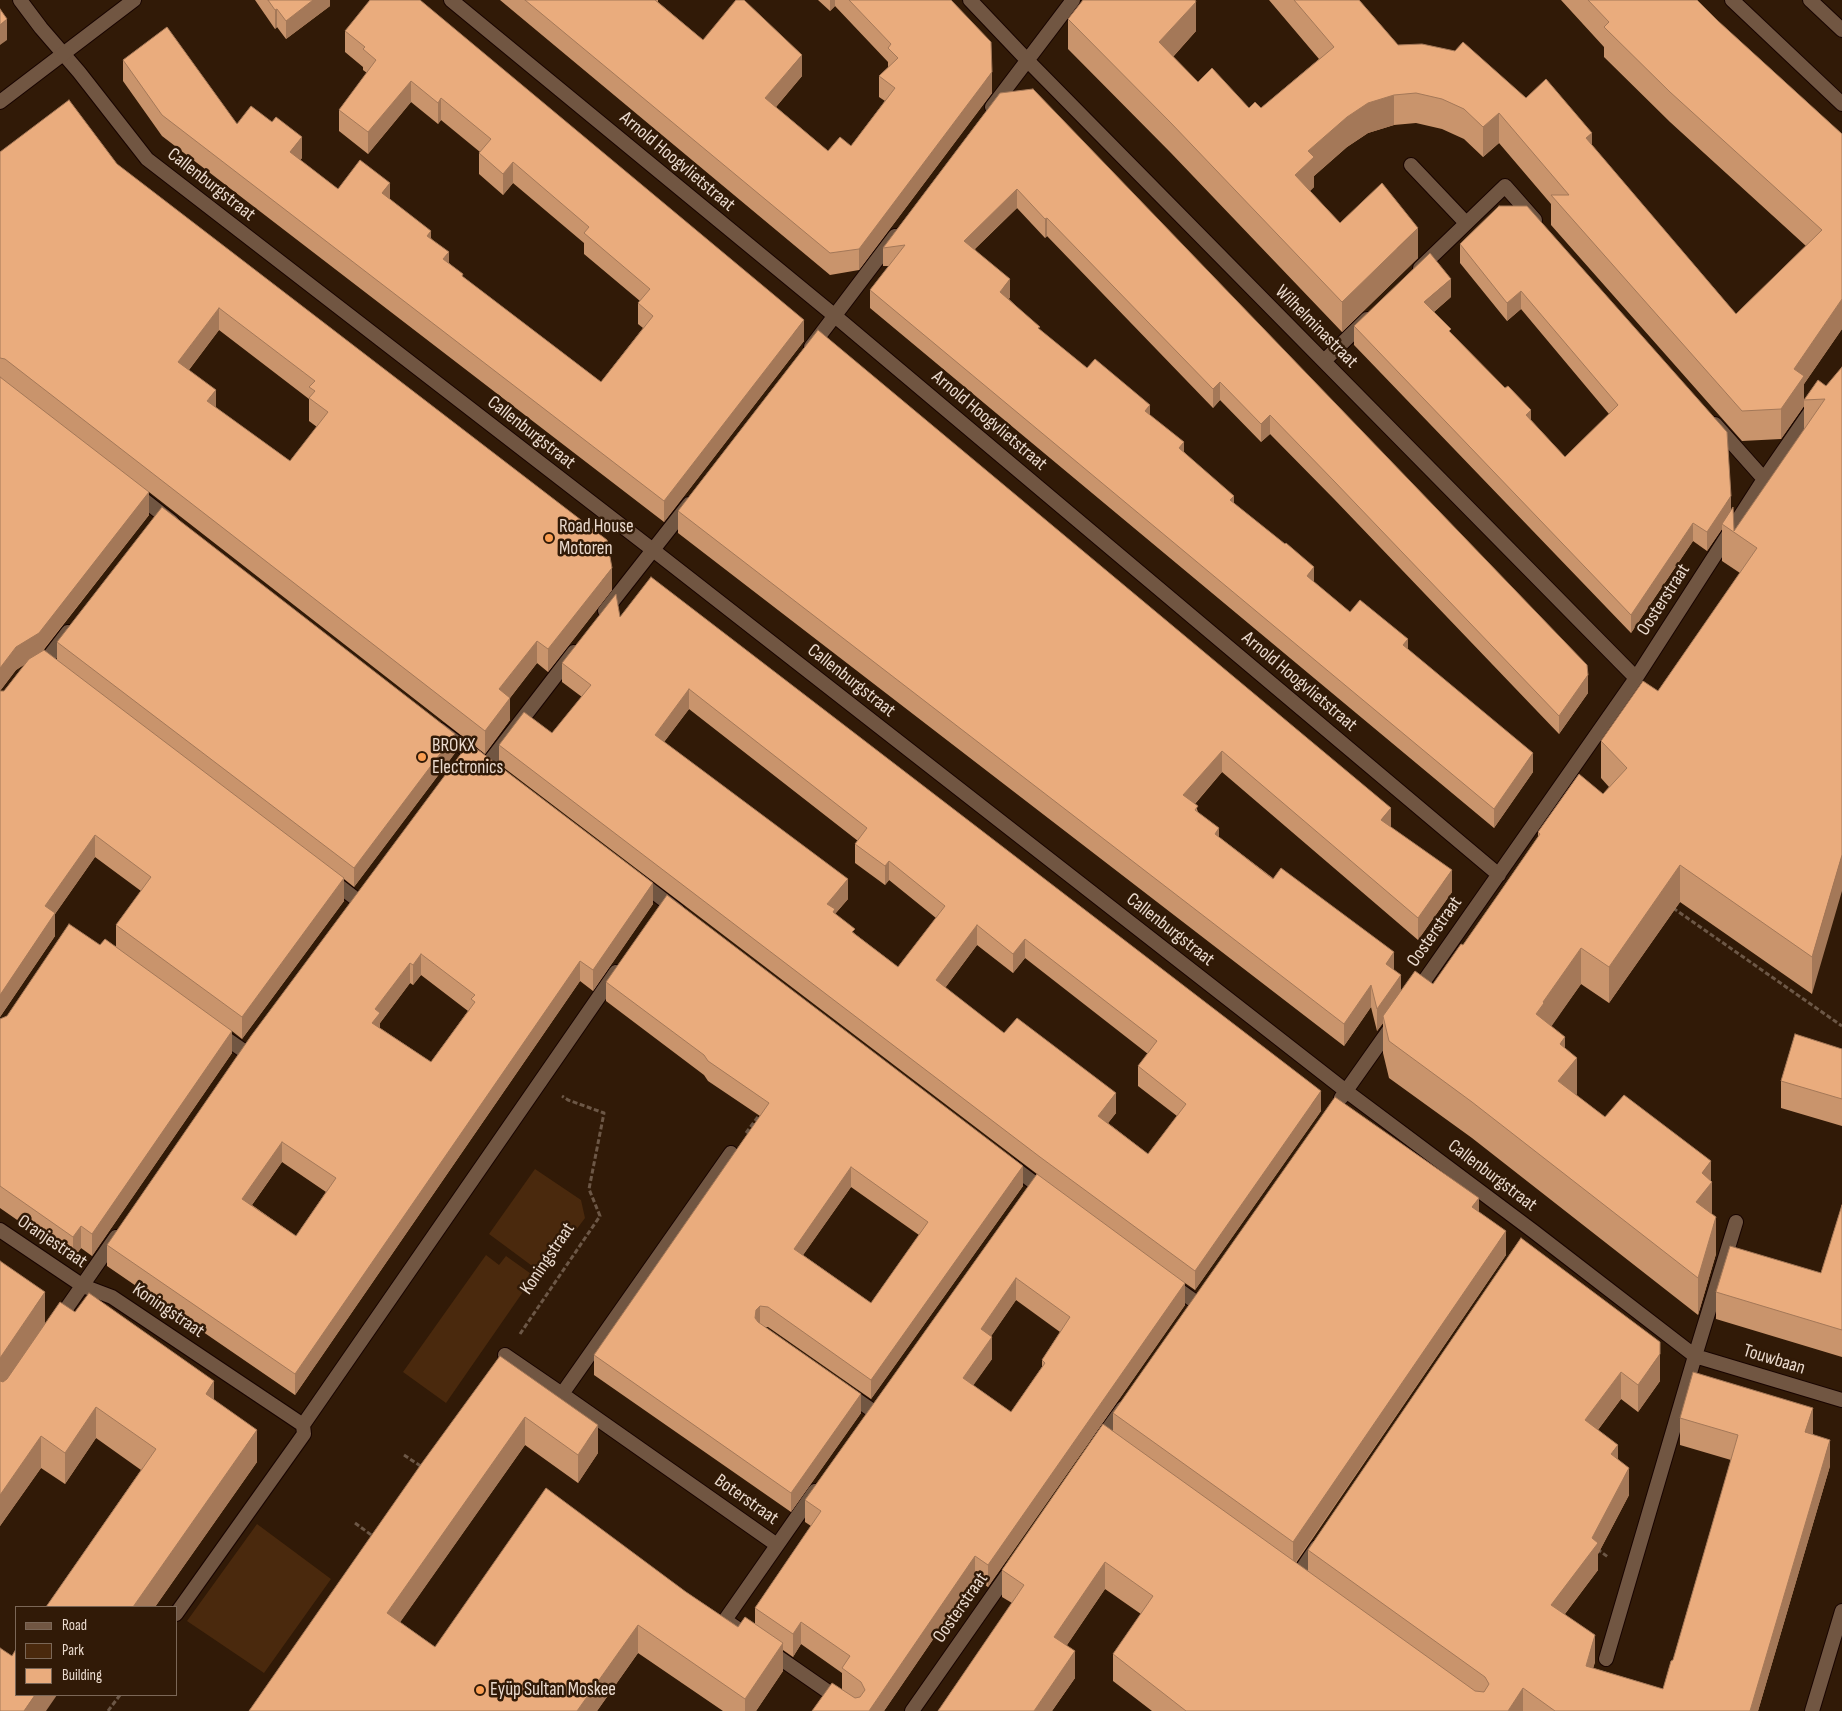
<!DOCTYPE html>
<html>
<head>
<meta charset="utf-8">
<style>
	body { margin:0 }
	#map { position:relative; width:1842px; height:1711px; overflow:hidden; background:#311a07; font-family:"Sofia Sans Condensed",sans-serif }
	canvas { display:block }
	.legend { position:absolute; left:15px; top:1606px; width:162px; height:90px; box-sizing:border-box; background:#311a07; border:1px solid #7b6757; margin:0; padding:6px 9px; list-style:none; font-size:15px; color:#eadace }
	.legend li { display:flex; align-items:center; gap:10px; height:25px }
	.legend b { width:25px; border:1px solid #7b6757 }
</style>
</head>
<body>
<div id="map">
<canvas width="1842" height="1711"></canvas>
<ul class="legend">
<li><b style="height:6px;background:#715642"></b>Road</li>
<li><b style="height:14px;background:#4a290d"></b>Park</li>
<li><b style="height:14px;background:#eaac7d"></b>Building</li>
</ul>
</div>
<script>
const ctx = document.querySelector('canvas').getContext('2d');
ctx.lineJoin = 'round';
function fill(path, color) {
  ctx.fillStyle = color;
  ctx.fill(path, 'evenodd');
}
function toPath(rows) {
  const path = new Path2D();
  for (const r of rows) {
    path.moveTo(r[0], r[1]);
    for (let i = 2; i < r.length; i += 2) path.lineTo(r[i], r[i + 1]);
  }
  return path;
}
function stroke(path, color, width, dash) {
  ctx.strokeStyle = color;
  ctx.lineWidth = width;
  ctx.lineCap = dash ? 'butt' : 'round';
  ctx.setLineDash(dash || []);
  ctx.stroke(path);
}
function label(font, color, halo, rows, align = 'center') {
  ctx.font = font + ' "Sofia Sans Condensed",sans-serif';
  ctx.lineWidth = 5;
  ctx.setLineDash([]);
  ctx.textBaseline = 'middle';
  ctx.strokeStyle = halo;
  ctx.fillStyle = color;
  for (const [text, x, y, turn = 0] of rows) {
    ctx.save();
    ctx.translate(x, y);
    ctx.rotate((+turn || 0) * Math.PI / 180);
    ctx.textAlign = isNaN(turn) ? turn : align;
    if (halo) ctx.strokeText(text, 0, 0);
    ctx.fillText(text, 0, 0);
    ctx.restore();
  }
}
const green = toPath([
	[535,1169,581,1200,585,1218,543,1274,489,1234],
	[486,1255,499,1265,506,1256,534,1276,446,1403,403,1372],
	[257,1524,331,1579,264,1673,187,1621]
]);
const path = toPath([
	[1673,908,1842,1026],
	[746,1133,760,1114],
	[520,1334,600,1216,589,1189,604,1113,568,1100,562,1096],
	[404,1455,422,1467],
	[355,1523,374,1537],
	[1597,1549,1608,1557],
	[108,1711,120,1695]
]);
const service = toPath([
	[1411,165,1466,223]
]);
const minor = toPath([
	[20,0,41,28,79,72,147,159,653,550,1346,1091,1533,1231,1695,1356,1842,1400],
	[451,0,835,316,1499,875],
	[970,0,1027,60,1636,678],
	[1732,0,1842,104],
	[1810,0,1842,30],
	[992,107,1073,0],
	[1420,268,1505,186,1535,220],
	[811,347,895,236],
	[1324,361,1367,319],
	[1715,424,1764,479],
	[134,492,172,522],
	[605,611,689,504],
	[38,666,45,662,68,632],
	[440,730,479,759],
	[487,765,574,652],
	[330,879,356,899],
	[639,881,678,911],
	[1415,994,1636,678,1764,479,1813,408],
	[218,1033,244,1051],
	[1341,1098,1394,1023],
	[731,1153,562,1394,777,1545],
	[1009,1164,1045,1191],
	[0,1230,83,1286,112,1297,303,1425,616,972],
	[1169,1283,1197,1303],
	[57,1322,116,1237],
	[505,1355,562,1394],
	[847,1393,873,1411],
	[1098,1443,1123,1408],
	[1296,1578,1317,1547],
	[176,1614,304,1434,303,1425],
	[738,1629,725,1620,815,1491],
	[768,1650,856,1711],
	[1606,1659,1695,1356,1736,1222],
	[912,1711,1012,1568],
	[1812,1711,1842,1611]
]);
const tertiary = toPath([
	[0,102,134,0]
]);
const wall = toPath([
	[255,0,330,0,330,6,286,39,277,27,275,29],
	[500,0,658,0,658,2,703,40,802,76,776,107,828,151,851,146,885,101,879,97,879,76,888,68,888,62,835,6,830,11,818,0,951,0,992,93,859,270,830,275],
	[1195,0,1196,31,1173,57,1198,82,1249,108,1261,108,1319,59,1269,0,1359,0,1398,45,1526,98,1592,146,1736,314,1806,246,1670,122,1604,57,1604,47,1561,0,1697,0,1718,21,1842,134,1842,329,1804,384,1804,400,1826,386,1812,994,1680,902,1609,1003,1581,984,1551,1026,1565,1049,1577,1094,1576,1095,1605,1117,1711,1181,1712,1215,1716,1254,1698,1315,1472,1138,1389,1078,1383,1053,1383,1023,1377,1031,1371,1007,1344,1046,678,533,678,511,818,330,1391,827,1452,892,1418,940,1222,772,1195,804,1198,812,1219,837,1394,970,1401,991,1433,984,1463,945,1500,892,1538,837,1538,832,1603,794,1609,787,1601,778,1601,741,1658,691,1740,573,1722,561,1722,529,1707,551,1693,541,1631,633,1354,345,1354,326,1451,297,1434,312,1451,333,1565,457,1609,414,1521,309,1507,321,1460,263,1460,244,1499,206,1731,510,1734,531,1804,430,1804,406,1781,439,1742,441,1551,225,1551,204,1499,143,1483,157,1464,139,1442,129,1416,123,1394,125,1368,133,1347,147,1314,176,1314,187,1310,191,1340,223,1418,258,1342,332,1171,153,1068,49,1068,19,1196,0],
	[345,31,804,341,664,522,162,136,123,81,123,60,237,124,302,158,300,160,338,189,390,199,431,238,449,263,463,277,601,382,643,328,638,324,638,303,640,301,584,254,584,243,513,183,503,195,479,174,479,153,480,152,441,120,438,124,411,102,368,154,339,131,339,110,367,73,363,70,363,67,345,52],
	[1000,93,1588,693,1559,734,1334,499,1270,434,1261,442,1220,400,1213,408,1047,236,1045,238,1017,208,975,249,1010,297,1009,299,1040,330,1087,368,1150,415,1184,452,1234,503,1314,582,1350,612,1408,649,1533,772,1494,828,870,308,870,290,889,266,883,266,883,248],
	[0,152,117,164,612,590,548,672,537,663,510,698,510,720,485,754,149,492,149,515,42,652,57,660,57,642,455,753,354,887,344,879,344,901,242,1039,232,1031,232,1053,92,1256,81,1248,73,1259,0,1208,0,1019,7,1016,100,945,116,946,116,925,141,891,95,857,55,914,55,936,0,1017,0,691,4,691,25,664,16,670,0,691],
	[219,330,309,399,309,421,317,427,290,461,216,408,189,370],
	[620,617,1321,1111,1195,1290,1185,1283,1185,1305,988,1587,975,1578,884,1711,812,1711,842,1689,842,1673,801,1644,793,1657,783,1650,783,1671,756,1711,723,1711,638,1653,597,1711,249,1711,500,1356,598,1453,578,1483,525,1445,400,1622,435,1647,686,1592,738,1627,755,1624,755,1608,811,1526,805,1522,805,1500,1037,1174,499,764,499,745,552,733,582,697,562,682,562,663],
	[689,709,858,841,855,844,855,863,885,885,889,880,936,918,898,967,855,934,835,914,848,899,664,742],
	[977,945,1013,973,1025,958,1148,1054,1138,1066,1138,1086,1177,1116,1148,1154,1108,1123,1116,1113,1004,1033,945,988],
	[1016,1300,1060,1332,1042,1360,1042,1367,1011,1412,973,1385,992,1359,991,1336],
	[469,743,653,904,593,991,580,981,295,1395,107,1266,107,1245],
	[421,975,468,1011,431,1062,380,1028,380,1023,410,983,413,985],
	[282,1162,326,1192,296,1236,252,1205],
	[606,982,1023,1186,871,1399,768,1327,765,1327,861,1413,791,1512,594,1375,594,1355,760,1116,708,1081,704,1075,606,1001],
	[851,1187,919,1235,871,1303,803,1255],
	[1842,1049,1842,1126,1781,1108,1781,1081],
	[1842,1205,1842,1357,1716,1319,1716,1292,1821,1273],
	[1479,1212,1506,1255,1296,1563,1308,1571,1308,1550,1521,1238,1660,1381,1638,1412,1621,1399,1598,1430,1618,1459,1629,1495,1598,1554,1598,1570,1565,1614,1595,1662,1593,1668,1663,1689,1673,1660,1731,1460,1680,1445,1680,1418,1813,1434,1830,1466,1758,1711,1152,1711,1113,1681,1113,1654,1141,1614,1105,1589,1067,1645,1075,1678,1052,1711,938,1711,1012,1603,1002,1597,1002,1570,1113,1432,1113,1413],
	[0,1261,45,1323,75,1312,214,1400,257,1462,155,1607,46,1607,141,1470,96,1438,65,1484,41,1468,0,1526]
]);
const shadedWall = toPath([
	[313,0,330,0,330,6,286,39,286,21],
	[830,0,835,0,835,6,830,11],
	[1196,2,1196,31,1159,72,1159,42],
	[277,9,277,27,275,29,275,10],
	[7,19,7,40,0,45,0,25],
	[802,55,802,76,765,120,765,98],
	[992,72,992,93,859,270,859,249],
	[411,81,411,102,368,154,368,132],
	[1394,95,1394,125,1368,133,1347,147,1314,176,1314,187,1295,205,1295,175,1308,151,1347,117,1368,103],
	[441,98,441,120,438,124,438,103],
	[1499,113,1499,143,1483,157,1483,127],
	[1592,133,1592,163,1586,138],
	[302,137,302,158,290,173,290,152],
	[513,162,513,183,503,195,503,174],
	[390,183,390,204,382,193],
	[1017,189,1017,208,964,259,964,241],
	[1047,218,1047,236,1045,238,1045,219],
	[1418,228,1418,258,1342,332,1342,302],
	[431,231,431,252,427,236],
	[449,252,449,273,443,259],
	[1010,279,1010,297,1000,310,1000,292],
	[1451,279,1451,297,1424,320,1424,302],
	[1521,291,1521,309,1507,321,1507,303],
	[1842,299,1842,329,1804,384,1804,406,1781,439,1781,409,1794,369],
	[219,308,219,330,178,384,178,362],
	[804,320,804,341,664,522,664,501],
	[1220,382,1220,400,1213,408,1213,389],
	[216,390,216,412,207,401],
	[1150,405,1150,423,1145,411],
	[1531,410,1531,429,1526,415],
	[1270,415,1270,434,1261,442,1261,424],
	[1184,442,1184,461,1179,448],
	[149,492,149,515,39,655,16,670,0,691,0,668,16,647],
	[1234,496,1234,514,1230,500],
	[1731,496,1731,514,1722,524,1722,529,1707,551,1707,532],
	[1693,523,1693,541,1631,633,1631,615],
	[1314,567,1314,586,1307,576],
	[612,568,612,590,548,672,548,649],
	[1408,639,1408,657,1403,645],
	[537,641,537,663,499,712,499,689],
	[1588,675,1588,693,1559,734,1559,716],
	[689,689,689,709,655,754,655,735],
	[510,698,510,720,485,754,485,731],
	[455,734,455,753,354,887,354,868],
	[1222,751,1222,772,1183,817,1183,795],
	[1533,753,1533,772,1494,828,1494,809],
	[1391,808,1391,830,1381,820],
	[1219,828,1219,850,1215,834],
	[95,835,95,857,55,914,55,936,0,1017,0,995,45,906],
	[1842,855,1842,891,1812,994,1812,957],
	[889,861,889,880,885,885,885,866],
	[1680,865,1680,902,1609,1003,1609,967],
	[1452,870,1452,892,1418,940,1418,918],
	[344,878,344,901,242,1039,242,1017],
	[848,879,848,899,835,914,827,904],
	[653,883,653,904,593,991,593,970],
	[977,925,977,945,936,1000,936,980],
	[1025,939,1025,958,1013,973,1013,954],
	[1581,948,1581,984,1544,1037,1536,1014,1543,1002],
	[1394,952,1394,974,1386,964],
	[421,954,421,975,413,985,413,965],
	[580,961,580,981,295,1395,295,1374],
	[410,963,410,983,380,1023,380,1033,372,1023,375,1009],
	[1401,975,1401,997,1383,1016,1383,1023,1377,1031,1377,1009],
	[1371,985,1371,1007,1344,1046,1344,1024],
	[232,1031,232,1053,92,1256,92,1234],
	[1565,1037,1565,1072,1577,1058,1577,1094,1558,1118,1558,1081,1560,1044],
	[1321,1091,1321,1111,1195,1290,1195,1271],
	[1116,1093,1116,1113,1098,1136,1098,1116],
	[282,1142,282,1162,242,1219,242,1199],
	[1711,1161,1711,1183,1712,1182,1712,1218,1696,1202,1702,1173],
	[1023,1166,1023,1186,871,1399,871,1380],
	[851,1167,851,1187,794,1268,794,1249],
	[1479,1198,1479,1222,1472,1207],
	[1716,1217,1716,1254,1698,1315,1698,1278],
	[81,1226,81,1248,73,1259,73,1237],
	[1506,1231,1506,1255,1293,1566,1293,1542],
	[1016,1278,1016,1300,981,1351,981,1329],
	[1185,1283,1185,1305,988,1587,988,1565],
	[45,1292,45,1324,0,1390,0,1358],
	[760,1306,760,1326,755,1318,756,1310],
	[992,1337,992,1359,963,1400,963,1378],
	[1660,1354,1660,1381,1638,1412,1638,1385],
	[1621,1372,1621,1399,1585,1447,1585,1420],
	[214,1381,214,1412,206,1394],
	[861,1394,861,1413,791,1512,791,1493],
	[96,1407,96,1438,65,1484,65,1453],
	[1813,1408,1813,1435,1805,1432],
	[525,1417,525,1445,387,1641,387,1613],
	[598,1425,598,1453,578,1483,578,1455],
	[257,1430,257,1462,155,1607,133,1607],
	[41,1436,41,1468,0,1526,0,1495],
	[1830,1440,1830,1466,1758,1711,1750,1711],
	[1618,1445,1618,1472,1611,1454],
	[1629,1468,1629,1495,1598,1554,1598,1570,1551,1632,1551,1605,1592,1538],
	[975,1556,975,1578,884,1711,869,1711],
	[1105,1562,1105,1589,1054,1664,1054,1637],
	[801,1622,801,1644,793,1657,793,1634],
	[638,1625,638,1653,597,1711,577,1711],
	[1595,1635,1595,1662,1586,1693,1586,1666],
	[783,1643,783,1671,756,1711,745,1711,745,1699],
	[1075,1651,1075,1678,1052,1711,1034,1711],
	[1523,1688,1523,1711,1508,1711],
	[35,1695,57,1695,46,1711,24,1711]
]);
const building = toPath([
	[268,0,313,0,286,21,277,9,275,10,268,0],
	[370,0,420,0,804,320,664,501,162,115,123,60,167,27,237,124,251,106,272,122,276,117,302,137,290,152,338,189,360,160,390,183,382,193,431,231,427,236,449,252,443,259,463,274,462,276,601,382,653,316,638,303,650,289,584,233,589,227,513,162,503,174,479,153,491,139,441,98,438,103,411,81,368,132,339,110,376,60,363,49,365,47,345,31,370,0],
	[525,0,655,0,703,40,736,0,744,0,802,55,765,98,828,151,840,137,851,146,895,88,879,76,898,58,888,48,891,44,849,0,951,0,991,42,992,72,859,249,830,253,525,0],
	[1083,0,1195,0,1196,2,1159,42,1198,82,1212,68,1249,108,1255,102,1261,108,1334,47,1294,0,1359,0,1398,45,1422,44,1455,51,1463,42,1526,98,1546,79,1592,133,1586,138,1736,314,1822,230,1670,92,1604,27,1609,22,1588,0,1697,0,1718,21,1842,134,1842,299,1794,369,1804,376,1781,409,1742,411,1551,195,1569,195,1499,113,1483,127,1464,109,1442,99,1416,93,1394,95,1368,103,1347,117,1308,151,1314,157,1295,175,1340,223,1382,183,1418,228,1342,302,1171,123,1068,19,1083,0],
	[0,9,7,19,0,25,0,9],
	[1033,89,1587,665,1588,675,1559,716,1334,481,1270,415,1261,424,1220,382,1213,389,1047,218,1045,219,1017,189,964,241,1010,279,1000,292,1040,327,1038,328,1087,368,1095,359,1150,405,1145,411,1184,442,1179,448,1234,496,1230,500,1285,544,1286,543,1314,567,1307,576,1350,612,1360,600,1408,639,1403,645,1533,753,1494,809,870,290,905,245,883,248,1000,93,1033,89],
	[69,100,117,164,607,540,612,568,548,649,537,641,499,689,510,698,485,731,5,359,0,358,0,152,69,100],
	[219,308,315,381,309,387,315,391,309,398,328,412,290,461,207,401,216,390,178,362,219,308],
	[1499,206,1527,206,1727,432,1731,496,1707,532,1693,523,1631,615,1354,326,1430,253,1451,279,1424,302,1451,329,1449,331,1505,388,1508,386,1531,410,1526,415,1565,457,1618,405,1521,291,1507,303,1460,244,1499,206],
	[818,330,1391,808,1381,820,1452,870,1418,918,1222,751,1183,795,1198,806,1195,810,1219,828,1215,834,1273,879,1281,868,1394,952,1386,964,1401,975,1377,1009,1371,985,1344,1024,678,511,818,330],
	[1842,367,1842,855,1812,957,1680,865,1609,967,1581,948,1543,1002,1544,1003,1536,1014,1565,1037,1560,1044,1577,1058,1558,1081,1605,1117,1624,1095,1711,1161,1702,1173,1712,1182,1696,1202,1716,1217,1698,1278,1472,1102,1389,1041,1383,1016,1415,971,1433,984,1461,944,1463,945,1500,892,1540,834,1538,832,1579,774,1603,794,1627,768,1601,741,1643,681,1658,691,1757,548,1722,524,1733,507,1734,531,1825,399,1804,400,1818,380,1826,386,1842,367],
	[0,377,149,492,39,633,16,647,0,668,0,377],
	[162,507,455,734,354,868,57,642,162,507],
	[651,577,1321,1091,1195,1271,1040,1157,499,745,524,712,552,733,591,685,562,663,616,594,620,617,651,577],
	[689,689,867,828,855,844,885,866,889,861,945,906,898,967,852,932,855,929,833,912,835,909,827,904,848,879,655,735,689,689],
	[977,925,1013,954,1025,939,1157,1041,1138,1066,1186,1104,1148,1154,1098,1116,1116,1093,1017,1018,1004,1033,936,980,977,925],
	[44,650,344,878,242,1017,116,925,151,877,95,835,45,906,55,913,0,995,0,691,4,691,29,659,44,650],
	[469,743,653,883,593,970,580,961,295,1374,107,1245,251,1036,469,743],
	[421,954,475,995,471,999,475,1002,431,1062,372,1023,380,1013,375,1009,410,963,413,965,421,954],
	[282,1142,336,1178,296,1236,242,1199,282,1142],
	[667,895,1023,1166,871,1380,768,1307,760,1306,756,1310,755,1318,758,1322,861,1394,791,1493,594,1355,769,1103,708,1061,704,1055,606,982,667,895],
	[851,1167,928,1222,871,1303,794,1249,851,1167],
	[69,924,100,945,105,939,232,1031,92,1234,81,1226,73,1237,0,1186,0,1019,7,1016,69,924],
	[1795,1034,1842,1049,1842,1099,1781,1081,1795,1034],
	[1335,1097,1479,1198,1472,1207,1506,1231,1293,1542,1113,1413,1335,1097],
	[1037,1174,1185,1283,988,1565,975,1556,869,1711,812,1711,832,1683,855,1698,860,1697,865,1690,861,1682,842,1668,850,1656,801,1622,793,1634,755,1608,821,1511,805,1500,1037,1174],
	[1016,1278,1070,1317,1042,1360,1045,1363,1011,1412,963,1378,992,1337,981,1329,1016,1278],
	[1842,1205,1842,1330,1716,1292,1730,1246,1821,1273,1842,1205],
	[1521,1238,1660,1342,1660,1354,1638,1385,1621,1372,1585,1420,1618,1445,1611,1454,1629,1468,1592,1538,1598,1543,1551,1605,1595,1635,1586,1666,1663,1689,1671,1661,1673,1660,1738,1435,1680,1418,1693,1372,1813,1408,1805,1432,1830,1440,1750,1711,1555,1711,1523,1688,1508,1711,1186,1711,1113,1654,1153,1596,1105,1562,1054,1637,1075,1651,1034,1711,938,1711,1024,1585,1002,1570,1103,1424,1475,1691,1484,1692,1489,1684,1485,1677,1308,1550,1521,1238],
	[0,1261,45,1292,0,1358,0,1261],
	[89,1293,214,1381,206,1394,257,1430,133,1607,46,1607,156,1449,96,1407,65,1453,41,1436,0,1495,0,1381,3,1382,7,1379,60,1302,75,1312,89,1293],
	[500,1356,598,1425,578,1455,525,1417,387,1613,435,1647,546,1488,686,1592,738,1627,745,1617,783,1643,745,1699,638,1625,577,1711,249,1711,422,1463,500,1356],
	[0,1648,12,1656,16,1649,16,1695,35,1695,24,1711,0,1711,0,1648]
]);
const markers = [
	[549,538,5,"#fb9e51"],
	[422,757,5,"#fb9e51"],
	[480,1690,5,"#fb9e51"]
];
const streetNames = [
	["Arnold Hoogvlietstraat",677,162,40],
	["Callenburgstraat",211,185,38],
	["Wilhelminastraat",1316,327,45],
	["Arnold Hoogvlietstraat",989,421,40],
	["Callenburgstraat",531,433,38],
	["Oosterstraat",1664,600,-57],
	["Callenburgstraat",851,681,38],
	["Arnold Hoogvlietstraat",1299,682,40],
	["Callenburgstraat",1170,930,38],
	["Oosterstraat",1435,932,-55],
	["Callenburgstraat",1492,1176,37],
	["Oranjestraat",52,1242,34],
	["Koningstraat",548,1259,-56],
	["Koningstraat",168,1311,34],
	["Touwbaan",1774,1360,17],
	["Boterstraat",746,1500,35],
	["Oosterstraat",961,1608,-55]
];
const poiNames = [
	["Road House",559,527],
	["Motoren",559,549],
	["BROKX",432,746],
	["Electronics",432,768],
	["Eyüp Sultan Moskee",490,1690]
];
fill(green, '#4a290d');
stroke(service, '#180400', 16);
stroke(minor, '#180400', 16);
stroke(tertiary, '#180400', 16);
stroke(path, '#6c5746', 3, [5, 2.5]);
stroke(service, '#715642', 14);
stroke(minor, '#715642', 14);
stroke(tertiary, '#715642', 14);
fill(wall, '#c9946c');
fill(shadedWall, '#a47858');
fill(building, '#eaac7d');
stroke(building, '#a47858', 1);
for (const [x, y, r, color] of markers) {
  const dot = new Path2D();
  dot.arc(x, y, r, 0, 2 * Math.PI);
  ctx.fillStyle = color;
  ctx.fill(dot);
  stroke(dot, '#311a07', 2);
}
label('19px', '#eadace', '#311a07', streetNames);
label('19px', '#eadace', '#311a07', poiNames, 'left');
</script>
</body>
</html>
